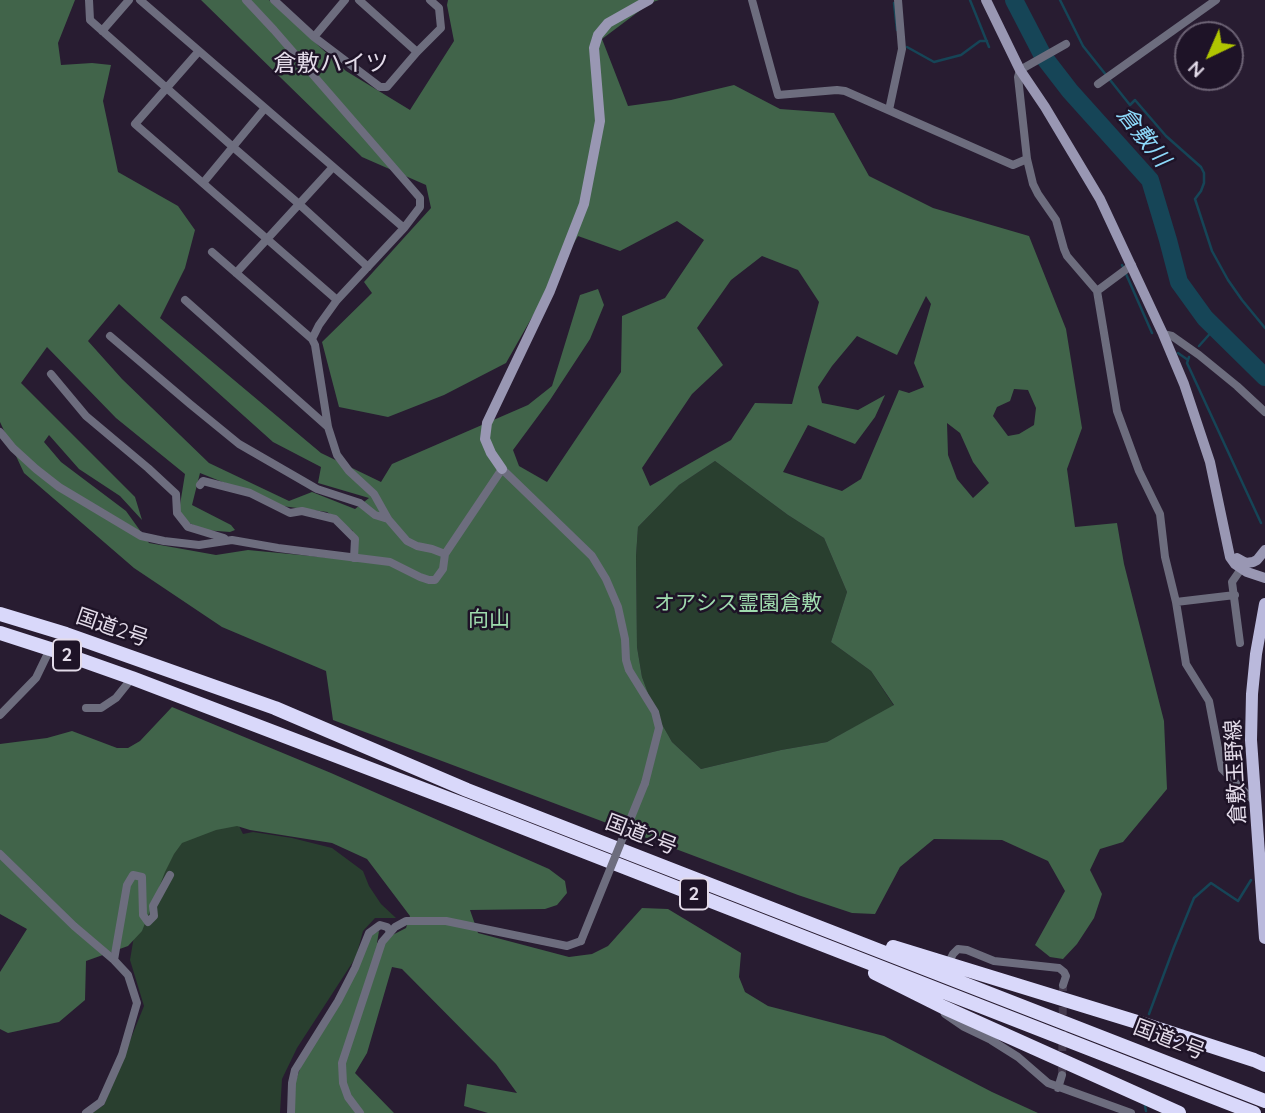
<!DOCTYPE html>
<html>
<head>
<meta charset="utf-8">
<style>
	body { margin:0 }
	#map { position:relative; width:1265px; height:1113px; overflow:hidden; background:#281c31; font-family:Quicksand,sans-serif }
	canvas { display:block }
	.north { position:absolute; left:1174px; top:21px; width:70px; height:70px; box-sizing:border-box; background:#1e1327; border:2px solid #6d6375; border-radius:50%; rotate:224deg; font-size:19px; font-weight:700; line-height:28px; text-align:center; color:#e3dbe9 }
	.north::after { content:''; display:block; margin:auto; width:24px; height:32px; background:#b0c501; clip-path:polygon(50% 0,100% 100%,50% 72%,0 100%) }
</style>
</head>
<body>
<div id="map">
<canvas width="1265" height="1113"></canvas>
<div class="north">N</div>
</div>
<script>
const ctx = document.querySelector('canvas').getContext('2d');
ctx.lineJoin = 'round';
function fill(path, color) {
  ctx.fillStyle = color;
  ctx.fill(path, 'evenodd');
}
function toPath(rows) {
  const path = new Path2D();
  for (const r of rows) {
    path.moveTo(r[0], r[1]);
    for (let i = 2; i < r.length; i += 2) path.lineTo(r[i], r[i + 1]);
  }
  return path;
}
function stroke(path, color, width, dash) {
  ctx.strokeStyle = color;
  ctx.lineWidth = width;
  ctx.lineCap = dash ? 'butt' : 'round';
  ctx.setLineDash(dash || []);
  ctx.stroke(path);
}
function label(font, color, halo, rows, align = 'center') {
  ctx.font = font + ' Quicksand,"Noto Sans JP",sans-serif';
  ctx.lineWidth = 5;
  ctx.setLineDash([]);
  ctx.textBaseline = 'middle';
  ctx.strokeStyle = halo;
  ctx.fillStyle = color;
  for (const [text, x, y, turn = 0] of rows) {
    ctx.save();
    ctx.translate(x, y);
    ctx.rotate((+turn || 0) * Math.PI / 180);
    ctx.textAlign = isNaN(turn) ? turn : align;
    if (halo) ctx.strokeText(text, 0, 0);
    ctx.fillText(text, 0, 0);
    ctx.restore();
  }
}
const green = toPath([
	[715,461,788,515,824,538,847,592,831,642,871,671,894,706,827,742,781,750,701,769,672,742,655,712,642,677,637,647,636,556,638,527,679,485],
	[238,824,243,834,253,832,292,838,332,848,363,871,369,886,381,904,396,918,375,918,363,931,356,957,297,1048,282,1079,280,1113,92,1113,104,1105,144,1006,130,960,135,930,174,845,217,827]
]);
const forest = toPath([
	[0,0,75,0,58,43,61,65,92,63,111,65,103,101,118,172,178,206,195,230,185,268,160,318,321,453,381,482,392,464,528,405,552,386,580,295,598,289,604,305,590,339,550,400,513,450,519,466,547,482,621,372,622,316,665,298,704,240,677,221,620,251,578,236,506,363,444,395,388,417,339,407,322,342,372,293,364,282,431,208,426,185,362,157,201,0,269,0,346,71,410,110,454,41,447,5,448,0,659,0,650,3,602,39,628,106,671,100,734,85,780,109,834,113,869,176,933,208,1029,236,1066,329,1082,428,1067,469,1075,527,1117,523,1124,564,1164,721,1167,789,1123,842,1100,849,1090,870,1102,894,1094,918,1077,944,1063,959,1050,957,1035,945,1065,891,1048,861,1002,840,934,839,900,867,875,914,852,913,798,895,333,720,326,671,222,627,134,568,24,473,0,422],
	[762,256,798,270,819,302,792,404,755,403,731,440,650,486,642,468,692,394,723,365,697,328,731,280],
	[926,296,931,304,914,363,924,387,909,393,899,390,861,479,842,491,783,472,808,425,855,444,875,417,885,395,858,410,822,403,818,387,832,366,857,336,897,355],
	[119,304,273,442,321,467,318,483,369,498,355,509,312,492,289,501,209,463,122,379,88,341],
	[47,347,116,418,185,474,179,511,185,521,204,530,230,532,235,530,231,525,192,505,200,473,282,506,327,512,353,531,353,560,248,550,216,555,149,543,126,511,61,462,44,442,49,435,79,469,120,496,142,520,135,497,21,383],
	[1014,389,1028,390,1036,408,1034,425,1019,434,1008,436,993,416,997,407,1010,401],
	[947,423,960,433,973,462,989,483,973,498,957,479,948,455],
	[715,461,788,515,824,538,847,592,831,642,871,671,894,705,827,742,781,750,701,769,672,742,655,712,642,677,637,647,636,556,638,527,679,485],
	[172,707,331,773,549,869,565,881,567,893,557,905,545,909,470,910,478,933,569,957,592,954,608,946,642,908,668,909,741,953,739,977,745,992,768,1006,884,1036,992,1092,1038,1113,488,1113,464,1106,467,1084,517,1093,496,1064,402,969,392,967,367,1053,355,1073,394,1113,293,1113,295,1083,301,1066,372,934,379,931,377,943,406,928,410,916,367,859,332,843,250,830,237,826,216,830,182,843,174,854,165,872,142,931,128,946,86,961,85,1000,59,1022,8,1033,0,1029,0,972,27,929,0,914,0,744,47,738,72,731,117,748,128,748,140,741]
]);
const stream = toPath([
	[970,0,989,47],
	[1060,0,1083,46,1130,105,1135,100,1166,136,1201,167,1204,173,1204,183,1201,191,1195,199,1212,251,1228,280,1242,300,1265,328],
	[894,3,897,30],
	[907,47,934,62,961,55,980,41,987,41],
	[1122,265,1123,267],
	[1126,274,1152,333],
	[1199,346,1215,328],
	[1178,353,1188,360],
	[1189,357,1187,363,1261,523],
	[1149,1014,1174,947,1194,898,1211,883,1238,901,1251,880],
	[1145,1106,1146,1111]
]);
const river = toPath([
	[1014,0,1043,56,1070,91,1150,180,1168,240,1179,282,1205,318,1265,377]
]);
const streetTunnel = toPath([
	[1062,1075,1063,985]
]);
const street = toPath([
	[89,0,90,20,233,147,299,204,368,267],
	[140,0,404,228],
	[246,0,274,30,420,198,420,207,404,228,337,300,319,325,312,339,315,345,328,427,337,455,349,471,374,494,388,519,407,541,417,546,432,549,445,554],
	[274,0,314,37,380,87,387,87,417,52,441,28,439,8,430,0],
	[359,0,417,52],
	[752,0,778,95,837,90,845,91,1013,165,1027,159],
	[102,31,129,0],
	[314,37,345,0],
	[1066,44,1020,70,1018,77,1027,159,1033,184,1038,194,1056,220,1064,249,1067,256,1097,291],
	[199,51,135,124,337,300],
	[1098,84,1216,0],
	[889,110,902,49,898,0],
	[203,183,265,108],
	[212,252,312,339],
	[1132,265,1097,291,1117,411,1139,471,1160,514,1165,557,1176,602,1186,664,1209,701,1222,769,1256,803],
	[236,273,333,167],
	[185,300,328,427],
	[1163,334,1172,336,1199,355,1237,386,1265,412],
	[110,336,190,404,239,444,317,489,360,503,375,515,388,519],
	[51,374,86,416,148,468,176,494,177,513,188,527,224,538],
	[0,432,13,448,36,469,59,487,141,536,164,541,199,545,232,540,278,548,390,562,420,577,429,580,435,580,443,569,445,554,502,469,592,556,606,579,618,607,625,639,626,660,629,670,655,712,659,728,645,783],
	[200,485,203,481,250,493,290,513,302,511,335,519,355,539,354,558],
	[1176,602,1235,595],
	[1240,643,1232,582,1241,569],
	[86,708,101,708,116,698,132,678],
	[0,715,36,678,50,649],
	[0,854,74,926,114,960,127,885,133,875,142,877,143,915,148,922,154,916,153,906,170,875],
	[948,964,953,954,958,949,967,950,994,961,1059,968,1064,972,1066,976,1063,985],
	[945,1014,964,1027,991,1040,1018,1057,1048,1083,1131,1113],
	[1058,1088,1062,1075],
	[86,1113,101,1102,122,1055,137,1003,128,975,114,960],
	[291,1113,292,1083,295,1070,338,1001,355,968,369,933,380,925,387,927,390,931],
	[360,1113,348,1097,343,1083,342,1063,382,942,395,927,406,921,446,921,567,946,581,941]
]);
const secondary = toPath([
	[986,0,1020,70,1045,107,1100,199,1163,334,1184,384,1210,462,1230,557,1235,564,1247,572,1265,578],
	[502,469,491,453,485,439,487,423,550,291,584,204,600,121,594,48,598,35,608,23,649,0],
	[1237,558,1246,563,1253,562,1257,560,1265,550]
]);
const primary = toPath([
	[1265,604,1256,654,1252,694,1251,740,1265,938]
]);
const highway = toPath([
	[0,614,66,634,275,708,467,790,1265,1101],
	[0,633,50,649,132,678,465,805,1254,1113],
	[893,947,1137,1022,1254,1060,1265,1065],
	[875,973,943,1007,1179,1113]
]);
const streetBridge = toPath([
	[581,941,645,783]
]);
const shields = [
	[67,655,28],
	[694,894,28]
];
const shieldNames = [
	["2",67,655],
	["2",694,894]
];
const parkNames = [
	["オアシス霊園倉敷",738,604],
	["向山",489,620]
];
const streetNames = [
	["国道2号",112,628,19],
	["倉敷玉野線",1236,772,-93],
	["国道2号",641,835,21],
	["国道2号",1169,1040,21]
];
const neighbourhoodNames = [
	["倉敷ハイツ",331,64]
];
const waterNames = [
	["倉敷川",1143,137,52]
];
fill(green, '#293f2f');
fill(forest, '#41644a');
stroke(stream, '#164557', 2.5);
stroke(river, '#164557', 18);
stroke(streetTunnel, '#44394d', 8, [8, 4]);
stroke(street, '#6d6d7e', 8);
stroke(secondary, '#9997b3', 10);
stroke(primary, '#bab9dc', 12);
stroke(highway, '#d9d8fa', 14);
stroke(streetBridge, '#6d6d7e', 8);
for (const [x, y, w] of shields) {
  const box = new Path2D();
  box.roundRect(x - w / 2, y - 15.5, w, 31, 5);
  ctx.fillStyle = '#1e1327';
  ctx.fill(box);
  stroke(box, '#e3dbe9', 2);
}
label('bold 19px', '#e3dbe9', null, shieldNames);
label('21px', '#9fdbae', '#1e1327', parkNames);
label('21px', '#e3dbe9', '#1e1327', streetNames);
label('23px', '#e3dbe9', '#1e1327', neighbourhoodNames);
label('italic 23px', '#8dd9fa', '#1e1327', waterNames);
</script>
</body>
</html>
